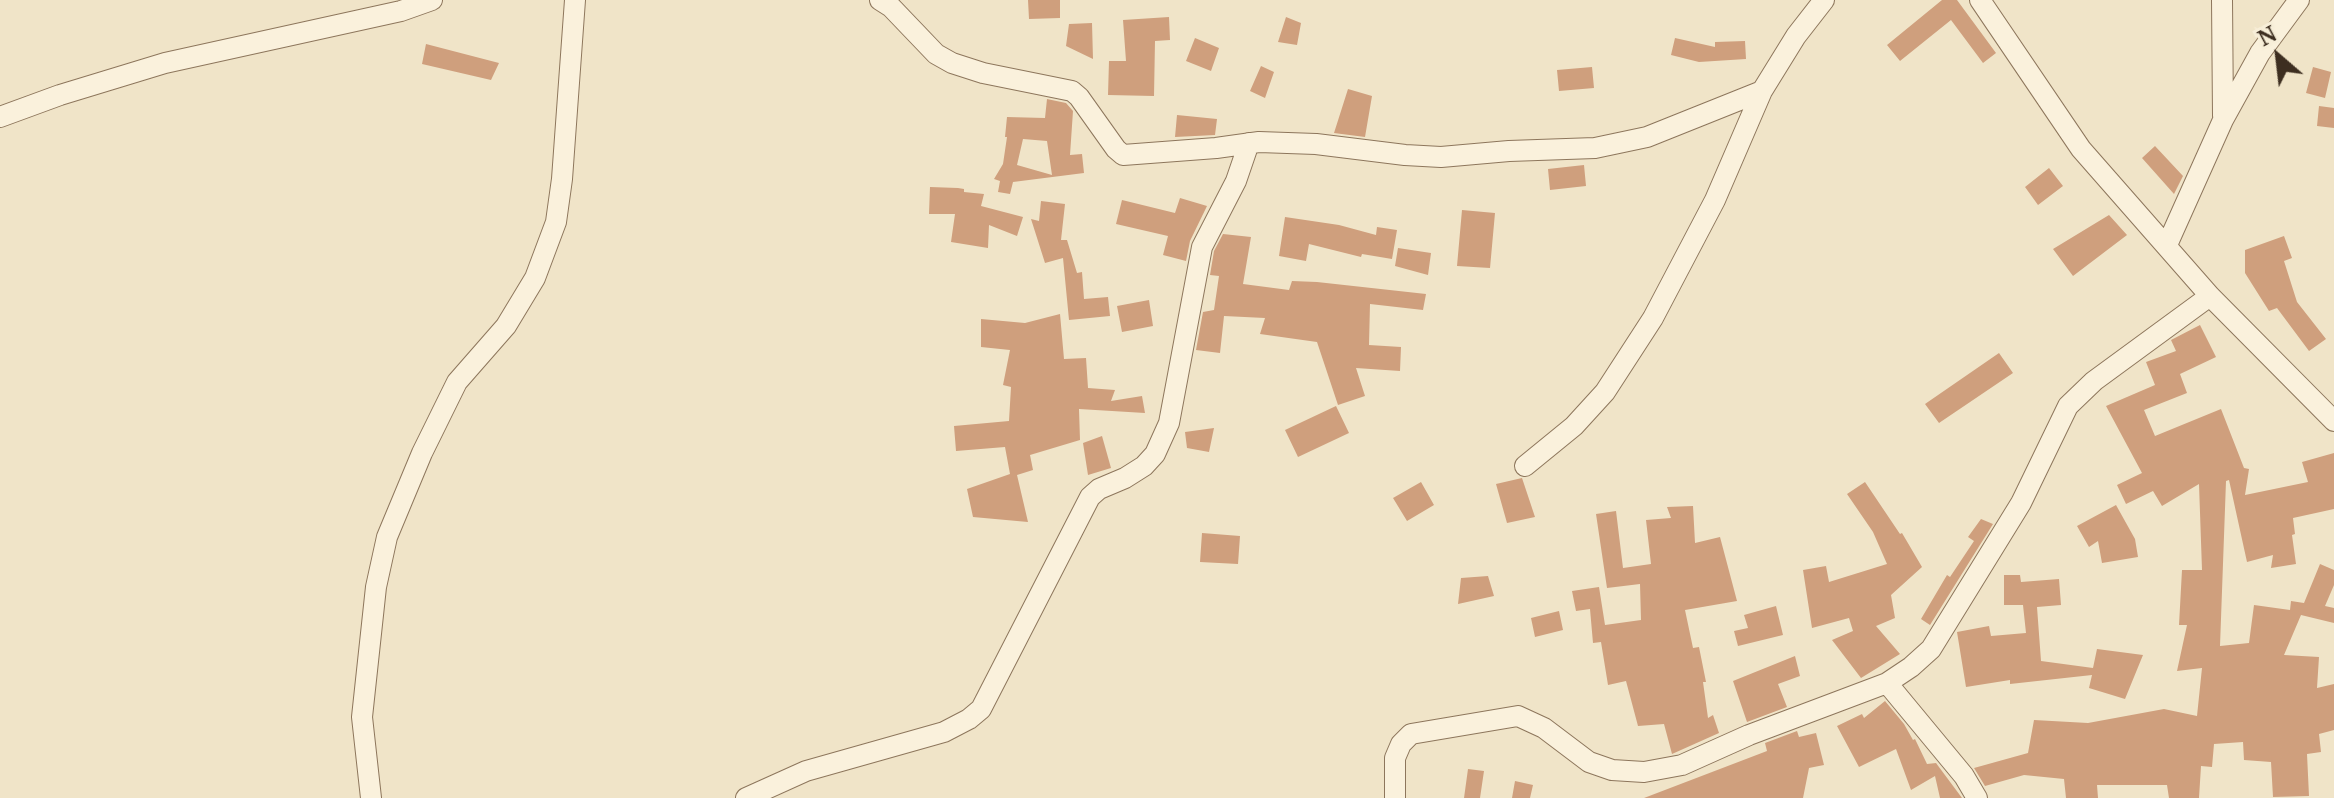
<!DOCTYPE html>
<html>
<head>
<meta charset="utf-8">
<style>
	body { margin:0 }
	#map { position:relative; width:2334px; height:798px; overflow:hidden; background:#f0e4c8; font-family:"Noto Serif",serif }
	canvas { display:block }
	.north { position:absolute; left:2238px; top:16px; width:80px; height:80px; -webkit-text-stroke:6px #f7eed8; paint-order:stroke; rotate:332deg; font-size:22px; font-weight:700; line-height:32px; text-align:center; color:#3d2e20 }
	.north::after { content:''; display:block; margin:auto; width:28px; height:36px; background:#3d2e20; clip-path:polygon(50% 0,100% 100%,50% 72%,0 100%) }
</style>
</head>
<body>
<div id="map">
<canvas width="2334" height="798"></canvas>
<div class="north">N</div>
</div>
<script>
const ctx = document.querySelector('canvas').getContext('2d');
ctx.lineJoin = 'round';
function fill(path, color) {
  ctx.fillStyle = color;
  ctx.fill(path, 'evenodd');
}
function toPath(rows) {
  const path = new Path2D();
  for (const r of rows) {
    path.moveTo(r[0], r[1]);
    for (let i = 2; i < r.length; i += 2) path.lineTo(r[i], r[i + 1]);
  }
  return path;
}
function stroke(path, color, width, dash) {
  ctx.strokeStyle = color;
  ctx.lineWidth = width;
  ctx.lineCap = dash ? 'butt' : 'round';
  ctx.setLineDash(dash || []);
  ctx.stroke(path);
}
const building = toPath([
	[1028,0,1060,0,1060,18,1029,19],
	[1942,0,1957,0,1996,53,1983,63,1951,20,1900,61,1887,45],
	[1169,17,1170,40,1155,41,1154,96,1108,95,1109,61,1126,61,1123,20],
	[1286,17,1301,23,1297,45,1278,42],
	[1092,23,1093,59,1066,46,1069,24],
	[1195,38,1219,48,1211,71,1186,61],
	[1675,38,1715,47,1715,42,1745,41,1746,59,1699,62,1671,55],
	[426,44,499,63,491,80,422,64],
	[1261,66,1274,72,1265,98,1250,91],
	[1592,67,1594,88,1559,91,1557,70],
	[2313,67,2331,72,2325,98,2306,93],
	[1348,89,1372,96,1365,137,1334,133],
	[1047,99,1066,103,1073,111,1070,155,1082,154,1084,173,1013,182,1010,194,998,192,1000,181,994,179,1003,164,1007,137,1005,137,1007,117,1045,118],
	[1023,139,1047,141,1052,175,1017,165],
	[2319,106,2334,108,2334,128,2317,126],
	[1177,115,1217,119,1215,135,1175,137],
	[2155,146,2183,176,2174,194,2142,158],
	[1584,165,1586,186,1550,190,1548,169],
	[2049,168,2063,186,2038,205,2025,187],
	[930,187,958,188,964,189,964,192,984,194,981,206,1023,217,1017,236,989,225,988,248,951,242,955,214,929,214],
	[1180,198,1207,206,1190,241,1186,261,1163,255,1168,236,1116,224,1122,200,1175,213],
	[1041,201,1065,204,1061,240,1067,240,1077,273,1082,272,1084,299,1108,297,1110,316,1069,320,1063,258,1045,263,1031,219,1039,221],
	[1462,210,1495,213,1490,268,1457,266],
	[2109,215,2127,235,2073,276,2053,249],
	[1285,217,1339,225,1376,235,1377,227,1397,230,1392,259,1362,254,1361,257,1309,244,1306,261,1279,256],
	[1223,234,1251,237,1243,284,1289,290,1292,281,1317,282,1426,294,1423,310,1370,304,1369,345,1401,347,1400,371,1356,368,1365,396,1338,405,1317,342,1260,334,1265,318,1224,316,1220,353,1196,350,1203,312,1214,310,1219,276,1210,275,1214,251],
	[2284,236,2292,258,2284,261,2297,302,2326,339,2309,351,2277,308,2269,311,2245,273,2245,250],
	[1398,248,1431,253,1428,275,1395,266],
	[1149,300,1153,326,1122,332,1117,306],
	[1060,314,1064,359,1086,358,1088,388,1115,390,1111,401,1142,396,1145,413,1079,409,1080,440,1030,455,1033,470,1017,475,1028,522,973,517,967,489,1010,474,1005,447,956,451,954,426,1009,421,1011,387,1003,385,1010,350,981,347,981,319,1025,323],
	[2200,325,2216,357,2180,374,2187,393,2144,410,2155,436,2221,409,2244,468,2249,469,2245,495,2308,482,2302,462,2334,453,2334,509,2293,518,2295,534,2292,535,2296,564,2271,568,2273,555,2247,562,2229,480,2226,481,2220,646,2249,643,2254,605,2290,610,2291,601,2304,603,2320,564,2334,570,2334,585,2325,606,2334,608,2334,623,2301,615,2284,655,2319,657,2317,688,2334,684,2334,730,2319,734,2321,752,2307,754,2309,796,2273,797,2271,762,2244,760,2243,742,2214,744,2212,767,2201,766,2199,798,2169,798,2167,785,2097,785,2098,798,2066,798,2064,779,2024,775,1985,786,1974,768,2028,753,2034,720,2088,723,2164,709,2197,716,2202,668,2177,671,2187,625,2179,625,2182,570,2202,570,2199,484,2162,506,2153,491,2126,504,2117,485,2142,473,2106,406,2155,385,2146,362,2176,351,2171,340],
	[1999,353,2013,373,1939,423,1925,404],
	[1336,406,1349,433,1298,457,1285,430],
	[1214,428,1209,452,1187,448,1185,432],
	[1102,436,1111,468,1088,475,1083,443],
	[1522,478,1535,517,1507,523,1496,484],
	[1421,482,1434,505,1407,521,1393,498],
	[1865,482,1900,534,1902,533,1922,567,1891,595,1895,618,1876,626,1900,654,1861,678,1832,640,1853,631,1849,618,1812,628,1803,570,1826,566,1829,582,1887,564,1873,532,1847,494],
	[2116,505,2135,539,2138,557,2102,563,2098,541,2089,547,2077,526],
	[1693,506,1695,543,1720,537,1737,601,1685,610,1693,648,1699,647,1706,682,1703,682,1708,718,1713,715,1719,733,1672,754,1664,724,1638,726,1626,681,1608,685,1601,642,1593,643,1590,609,1576,611,1572,591,1599,587,1605,625,1641,620,1640,584,1607,588,1596,514,1616,511,1623,568,1651,564,1646,520,1671,518,1667,507],
	[1981,519,1993,524,1930,625,1921,619,1947,575,1950,577,1974,541,1968,537],
	[1202,533,1240,536,1238,564,1200,562],
	[2004,575,2020,575,2021,582,2059,579,2061,605,2037,607,2041,661,2093,668,2097,649,2143,655,2125,699,2089,688,2092,675,2010,684,2010,680,1966,687,1957,632,1989,626,1991,636,2026,633,2023,605,2004,605],
	[1488,576,1494,596,1458,604,1461,578],
	[1776,606,1783,635,1738,646,1734,631,1748,628,1744,615],
	[1559,611,1563,630,1535,637,1531,618],
	[1795,656,1800,676,1778,684,1787,707,1747,722,1733,681],
	[1885,701,1904,724,1913,740,1915,739,1927,764,1936,763,1962,798,1940,798,1935,776,1911,790,1896,749,1859,767,1837,726,1862,714,1864,718],
	[1797,731,1799,737,1816,733,1824,765,1809,768,1803,798,1644,798,1767,751,1765,743],
	[1468,769,1484,771,1480,798,1464,798],
	[1515,781,1533,785,1530,798,1512,798]
]);
const minor = toPath([
	[880,0,891,7,936,54,952,63,983,73,1072,91,1079,97,1116,149,1123,155,1216,148,1259,142,1316,144,1405,155,1441,157,1509,151,1595,148,1647,137,1762,91],
	[1980,0,2081,149,2210,296,2334,421],
	[2222,0,2223,116],
	[0,117,60,95,165,63,401,11,432,0],
	[2167,245,2223,120,2260,53,2299,0],
	[1525,466,1574,426,1605,392,1653,318,1715,200,1762,91,1796,36,1824,0],
	[1887,683,1964,776,1977,798],
	[371,798,362,717,376,587,387,537,422,453,457,382,506,326,535,278,556,222,562,179,575,0],
	[746,798,806,771,944,732,969,719,981,709,1090,497,1099,489,1125,478,1144,466,1155,454,1169,423,1202,247,1236,181,1249,143],
	[1395,798,1395,758,1401,744,1411,734,1518,716,1544,728,1589,762,1612,770,1644,772,1682,765,1749,735,1887,683,1911,667,1931,649,2021,503,2068,406,2094,381,2210,296]
]);
fill(building, '#cf9f7d');
stroke(minor, '#8d765c', 22);
stroke(minor, '#faf1dc', 20);
</script>
</body>
</html>
